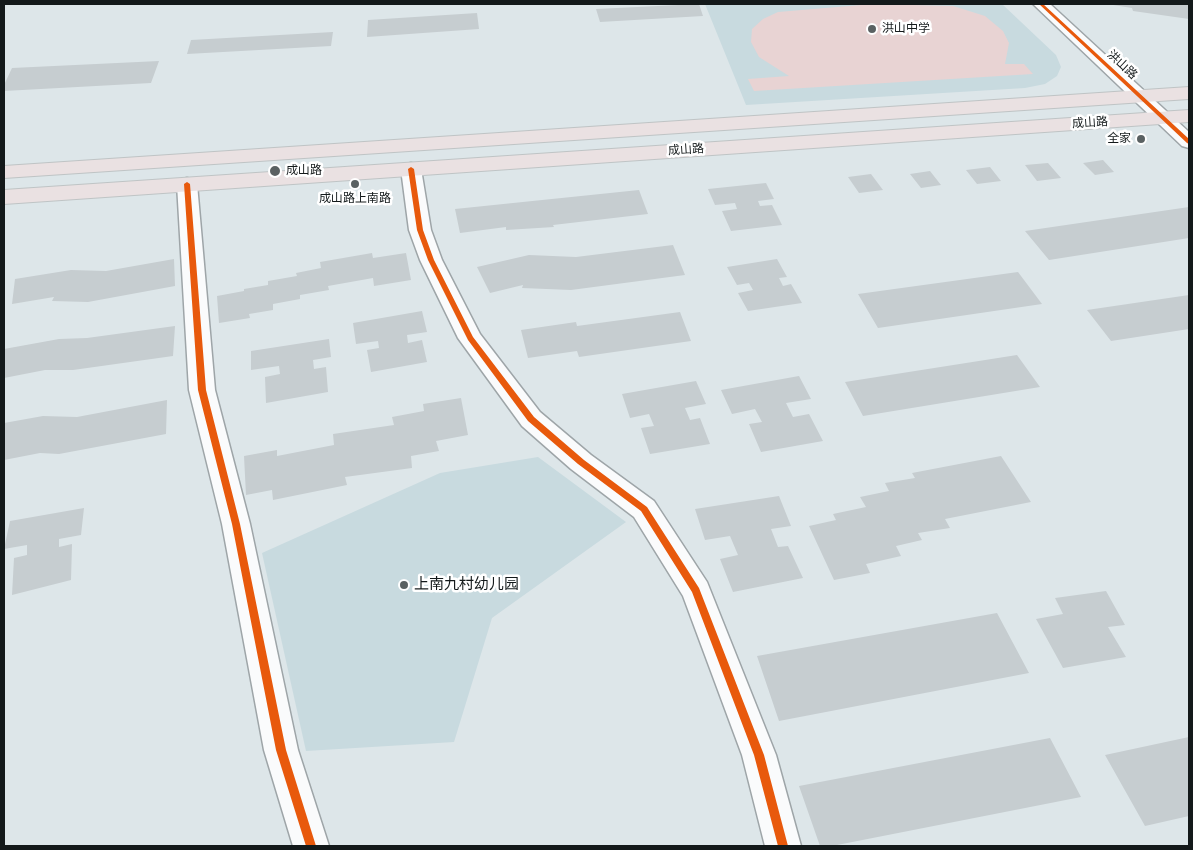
<!DOCTYPE html>
<html>
<head>
<meta charset="utf-8">
<style>
	body { margin:0 }
	#map { position:relative; width:1193px; height:850px; overflow:hidden; background:#dde6e9; font-family:Bitter,serif }
	canvas { display:block }
	.frame { position:absolute; inset:0; border:5px solid #13191a; pointer-events:none }
</style>
</head>
<body>
<div id="map">
<canvas width="1193" height="850"></canvas>
<div class="frame"></div>
</div>
<script>
const ctx = document.querySelector('canvas').getContext('2d');
ctx.lineJoin = 'round';
function fill(path, color) {
  ctx.fillStyle = color;
  ctx.fill(path, 'evenodd');
}
function toPath(rows) {
  const path = new Path2D();
  for (const r of rows) {
    path.moveTo(r[0], r[1]);
    for (let i = 2; i < r.length; i += 2) path.lineTo(r[i], r[i + 1]);
  }
  return path;
}
function stroke(path, color, width, dash) {
  ctx.strokeStyle = color;
  ctx.lineWidth = width;
  ctx.lineCap = dash ? 'butt' : 'round';
  ctx.setLineDash(dash || []);
  ctx.stroke(path);
}
function label(font, color, halo, rows, align = 'center') {
  ctx.font = font + ' Bitter,"Noto Sans SC",serif';
  ctx.lineWidth = 5;
  ctx.setLineDash([]);
  ctx.textBaseline = 'middle';
  ctx.strokeStyle = halo;
  ctx.fillStyle = color;
  for (const [text, x, y, turn = 0] of rows) {
    ctx.save();
    ctx.translate(x, y);
    ctx.rotate((+turn || 0) * Math.PI / 180);
    ctx.textAlign = isNaN(turn) ? turn : align;
    if (halo) ctx.strokeText(text, 0, 0);
    ctx.fillText(text, 0, 0);
    ctx.restore();
  }
}
const built = toPath([
	[705,4,1002,4,1056,55,1061,67,1057,76,1045,84,1025,88,746,105],
	[538,457,626,522,492,618,454,742,306,751,262,553,440,473]
]);
const green = toPath([
	[873,4,953,6,985,16,1003,31,1009,43,1005,64,1024,64,1033,74,754,91,748,79,789,76,759,57,751,42,752,29,763,19,778,12]
]);
const building = toPath([
	[699,4,703,16,600,22,596,9],
	[1107,4,1189,5,1189,19,1133,11,1132,8],
	[477,13,479,29,367,37,368,20],
	[333,32,331,46,187,54,191,40],
	[159,61,151,83,4,91,4,85,12,68],
	[1103,160,1114,172,1095,175,1083,163],
	[1048,163,1061,178,1037,181,1025,165],
	[990,167,1001,181,977,184,966,170],
	[930,171,941,185,921,188,910,174],
	[871,174,883,190,859,193,848,177],
	[766,183,774,199,758,201,760,206,772,205,782,225,731,231,722,211,737,209,735,203,715,205,708,189],
	[639,190,648,214,553,225,554,227,506,230,506,227,460,233,455,209],
	[1189,207,1189,238,1049,260,1025,231],
	[673,245,685,275,571,290,522,288,523,285,490,293,477,267,529,255,576,257],
	[372,253,373,258,406,253,411,280,374,286,373,278,328,286,329,290,300,295,300,299,273,304,273,310,249,314,250,318,219,323,217,296,244,291,244,289,268,285,268,281,297,276,296,273,321,268,320,262],
	[174,259,175,286,88,302,52,301,54,297,12,304,15,279,71,270,106,271],
	[777,259,787,277,779,278,783,286,791,284,802,303,748,311,738,293,753,290,749,283,737,285,727,267],
	[1018,272,1042,304,878,328,858,294],
	[1189,295,1189,329,1111,341,1087,310],
	[422,311,427,332,407,335,408,343,422,340,427,362,371,372,367,350,379,348,378,341,356,344,353,323],
	[680,312,691,341,579,357,577,351,528,358,521,330,576,322,577,326],
	[175,326,173,356,73,370,45,370,4,378,4,349,59,339,87,338],
	[329,339,331,357,313,360,314,369,326,367,328,392,266,403,265,377,280,374,279,366,251,370,251,351],
	[1017,355,1040,387,863,416,845,382],
	[799,376,811,399,786,403,793,417,809,414,823,441,761,452,749,424,762,422,755,409,732,414,721,390],
	[696,381,706,404,685,408,690,420,700,418,710,444,650,454,641,428,654,426,649,414,630,418,622,394],
	[461,398,468,435,436,441,439,451,411,456,412,468,345,477,347,485,273,500,272,490,246,495,244,456,277,450,277,456,334,445,333,434,394,425,392,417,424,411,423,404],
	[167,400,166,434,59,454,40,453,4,460,4,423,43,416,77,417],
	[1001,456,1031,502,945,519,950,528,918,533,922,540,896,546,901,556,866,564,870,573,834,580,809,526,836,520,833,514,866,507,860,497,889,491,885,483,915,478,912,473],
	[779,496,791,526,771,529,778,547,788,546,803,578,733,592,720,559,738,555,730,536,705,540,695,509],
	[84,508,81,535,59,539,59,547,72,544,71,580,12,595,14,558,27,555,27,545,4,549,10,521],
	[1106,591,1125,625,1108,627,1126,657,1063,668,1036,619,1063,614,1055,598],
	[997,613,1029,673,779,721,757,656],
	[1189,737,1189,816,1145,826,1105,755],
	[1050,738,1081,797,832,846,820,846,799,786]
]);
const minor = toPath([
	[1033,4,1050,4,1189,132,1189,148,1182,146,1033,4],
	[411,163,418,165,421,169,431,230,442,260,480,334,540,412,591,455,654,501,707,582,776,755,801,846,765,846,742,755,683,596,634,517,571,469,522,426,458,338,420,260,409,230,401,169,404,165,411,163],
	[187,178,194,180,197,184,215,390,250,524,298,750,329,846,293,846,264,750,222,524,189,390,177,184,180,180,187,178]
]);
const primary = toPath([
	[1189,87,1189,99,4,178,4,166,1189,87],
	[1189,110,1189,122,4,204,4,190,1189,110]
]);
const cycleway = toPath([
	[1039,4,1043,4,1189,139,1189,144,1187,143,1039,4],
	[411,167,414,169,423,230,434,260,473,337,534,417,584,460,647,507,699,588,764,755,788,846,778,846,754,755,692,592,641,511,578,464,528,421,468,340,428,260,417,230,408,169,411,167],
	[187,182,190,184,206,390,240,524,286,750,316,846,306,846,276,750,232,524,198,390,184,184,187,182]
]);
const markers = [
	[872,29,5,"#5a6162"],
	[1141,139,5,"#5a6162"],
	[275,171,6,"#5a6162"],
	[355,184,5,"#5a6162"],
	[404,585,5,"#5a6162"]
];
const farPoinames = [
	["洪山中学",882,29],
	["全家",1131,139,"right"],
	["成山路",286,171],
	["成山路上南路",355,199,"center"]
];
const farStreetnames = [
	["洪山路",1122,65,43],
	["成山路",1090,123,-4],
	["成山路",686,150,-4]
];
const poiNames = [
	["上南九村幼儿园",414,585]
];
fill(built, '#c8dadf');
fill(green, '#e8d3d3');
fill(building, '#c6cdd0');
stroke(minor, '#9ea5a8', 3);
stroke(primary, '#bfc4c5', 2);
fill(minor, '#fafbfc');
fill(primary, '#eae1e2');
fill(cycleway, '#e8590c');
for (const [x, y, r, color] of markers) {
  const dot = new Path2D();
  dot.arc(x, y, r, 0, 2 * Math.PI);
  ctx.fillStyle = color;
  ctx.fill(dot);
  stroke(dot, '#fff', 2);
}
label('12px', '#13191a', '#fff', farPoinames, 'left');
label('12px', '#13191a', '#fff', farStreetnames);
label('15px', '#13191a', '#fff', poiNames, 'left');
</script>
</body>
</html>
